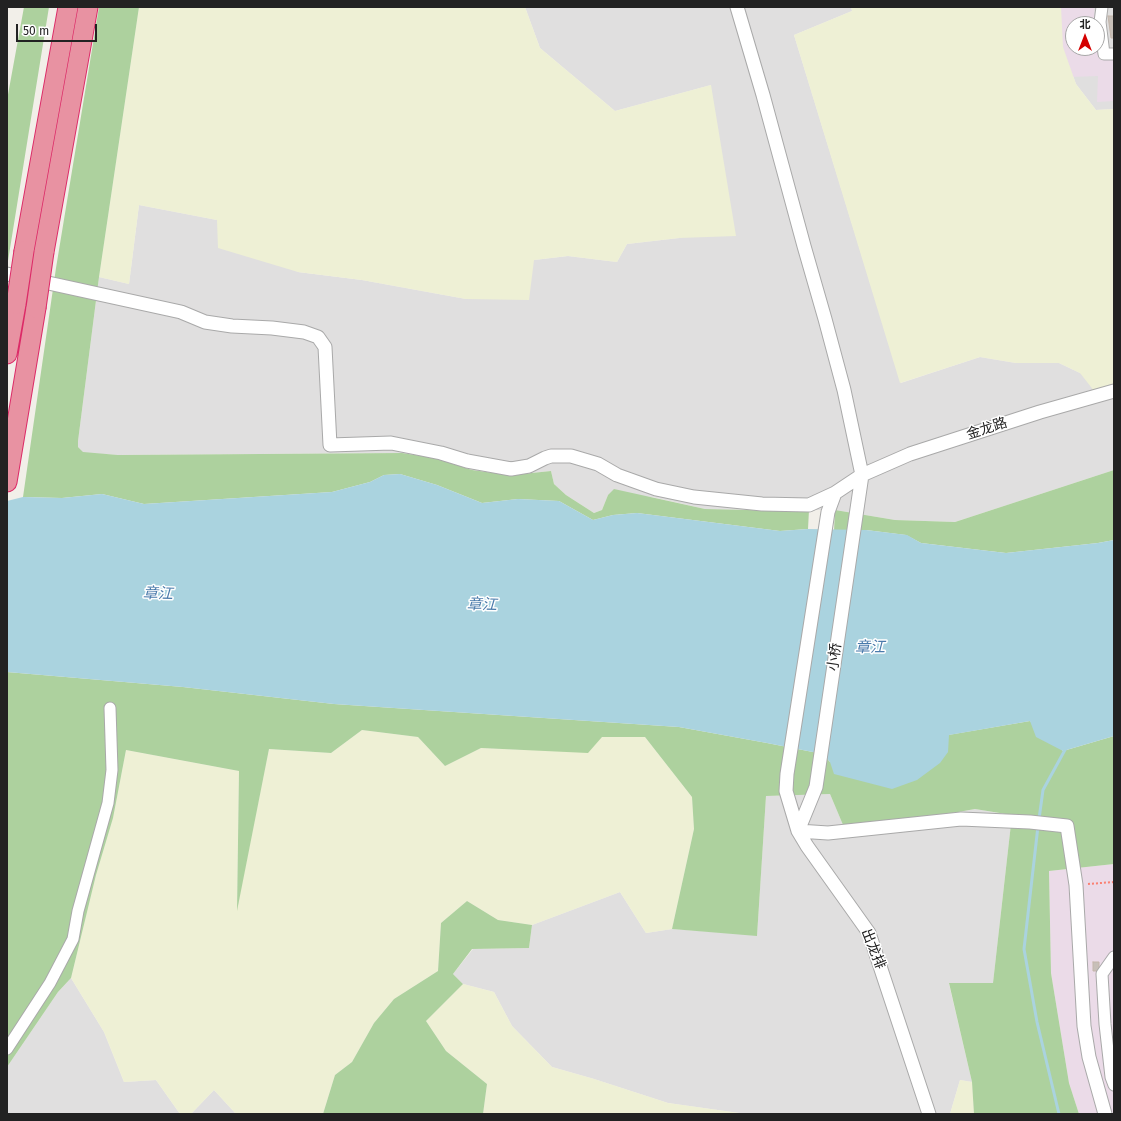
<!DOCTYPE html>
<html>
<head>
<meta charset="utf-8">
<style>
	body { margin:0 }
	#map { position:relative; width:1121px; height:1121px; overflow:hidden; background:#f2efe9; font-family:"Fira Sans","Noto Sans SC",sans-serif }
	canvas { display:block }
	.frame { position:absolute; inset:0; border:8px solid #222; pointer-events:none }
	.north { position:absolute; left:1065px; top:16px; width:40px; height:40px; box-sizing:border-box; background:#fff; border:1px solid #a7a7a7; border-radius:50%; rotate:0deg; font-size:11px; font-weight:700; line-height:16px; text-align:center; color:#222 }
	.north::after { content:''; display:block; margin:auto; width:14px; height:18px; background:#d40000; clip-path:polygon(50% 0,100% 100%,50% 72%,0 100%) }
	.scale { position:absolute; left:16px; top:24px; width:81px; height:18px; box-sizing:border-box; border:2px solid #222; border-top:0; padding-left:5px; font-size:12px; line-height:14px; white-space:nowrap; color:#222; -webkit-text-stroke:3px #fff; paint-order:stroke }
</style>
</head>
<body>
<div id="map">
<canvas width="1121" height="1121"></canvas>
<div class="frame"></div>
<div class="north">北</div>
<div class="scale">50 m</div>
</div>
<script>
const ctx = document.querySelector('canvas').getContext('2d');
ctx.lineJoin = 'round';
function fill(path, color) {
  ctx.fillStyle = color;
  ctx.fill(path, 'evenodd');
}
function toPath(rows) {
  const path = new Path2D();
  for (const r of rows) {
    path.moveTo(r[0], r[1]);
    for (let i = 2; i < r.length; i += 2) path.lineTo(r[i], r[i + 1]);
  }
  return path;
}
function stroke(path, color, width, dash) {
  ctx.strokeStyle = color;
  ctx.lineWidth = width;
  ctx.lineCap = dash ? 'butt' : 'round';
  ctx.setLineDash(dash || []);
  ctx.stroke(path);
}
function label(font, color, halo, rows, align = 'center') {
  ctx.font = font + ' "Fira Sans","Noto Sans SC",sans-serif';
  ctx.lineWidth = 3;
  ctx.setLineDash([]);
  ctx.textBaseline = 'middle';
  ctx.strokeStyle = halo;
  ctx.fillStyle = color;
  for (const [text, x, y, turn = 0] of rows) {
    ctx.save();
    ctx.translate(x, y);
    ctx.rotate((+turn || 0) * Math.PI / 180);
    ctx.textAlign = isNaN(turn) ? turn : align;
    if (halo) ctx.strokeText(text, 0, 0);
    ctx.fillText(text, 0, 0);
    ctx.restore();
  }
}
const residential = toPath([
	[525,7,851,7,852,11,794,35,901,383,980,357,1016,363,1059,363,1080,373,1114,383,1114,470,955,522,895,520,835,510,809,510,791,511,705,509,652,497,608,495,602,510,594,513,566,495,554,484,551,471,522,474,494,473,472,470,435,458,402,453,118,455,83,453,78,447,78,441,99,277,129,284,139,205,217,220,298,272,362,280,466,299,534,260,568,256,617,262,627,244,679,238,711,85,615,111,540,48],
	[1061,7,1114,7,1114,109,1096,110,1076,84,1063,47],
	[1073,24,1097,24,1097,48,1073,48],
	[830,794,846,832,975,809,1012,815,993,983,949,984,972,1082,960,1080,950,1114,746,1114,668,1103,594,1079,552,1067,512,1026,494,992,463,984,453,974,473,949,529,948,532,925,620,892,646,933,672,929,757,935,766,796],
	[71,978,104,1032,124,1082,156,1080,180,1114,7,1114,7,1067,58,992],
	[214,1090,236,1114,191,1114]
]);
const industrial = toPath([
	[1059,7,1094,7,1095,24,1073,24,1073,48,1097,48,1097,38,1100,60,1114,59,1114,101,1097,102,1098,76,1070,77,1058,39],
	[1114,864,1114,1114,1079,1114,1069,1083,1051,973,1049,871]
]);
const farmland = toPath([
	[139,7,525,7,540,48,615,111,711,85,736,236,679,238,627,244,617,262,568,256,534,260,529,300,466,299,362,280,298,272,218,248,217,220,139,205,129,284,99,277],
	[851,7,1061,7,1063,47,1076,84,1096,110,1114,109,1114,391,1098,396,1080,373,1059,363,1016,363,980,357,900,383,794,35,852,11],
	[362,730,418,737,445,766,481,748,525,750,602,737,645,737,692,797,694,829,672,929,646,933,620,892,532,925,498,920,467,901,441,923,438,971,394,999,374,1023,352,1062,335,1075,323,1114,236,1114,214,1090,191,1114,180,1114,156,1080,124,1082,104,1032,71,978,96,875,113,818,126,750,239,771,237,908,269,749,331,753],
	[463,984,494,992,512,1026,552,1067,594,1079,668,1103,746,1114,483,1114,487,1084,446,1051,426,1021],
	[960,1080,972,1082,974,1114,950,1114]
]);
const forest = toPath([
	[24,7,49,7,7,267,7,100],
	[99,7,139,7,99,277,78,441,78,447,83,452,118,455,402,453,435,458,472,470,494,473,522,474,551,471,554,484,566,495,594,513,602,510,608,495,614,489,705,509,791,511,809,510,808,529,780,531,637,513,613,515,593,520,559,501,518,499,482,503,437,485,400,474,384,475,370,482,332,492,144,504,102,494,62,498,23,497,56,268],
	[1114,470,1114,540,1098,543,1006,553,921,543,906,535,866,530,834,531,835,510,895,520,955,522],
	[7,672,183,687,334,704,679,727,767,743,823,754,830,762,948,752,948,735,1030,721,1063,751,1114,736,1114,864,1049,871,1051,973,1069,1083,1079,1114,974,1114,972,1082,949,983,993,983,1012,815,975,809,846,832,830,794,766,796,757,936,672,929,694,829,692,797,645,737,602,737,588,753,481,748,445,766,418,737,362,730,331,753,269,749,237,911,239,771,126,750,113,818,96,875,71,978,58,992,7,1067],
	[467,901,498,920,532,925,529,948,472,949,453,974,463,984,426,1021,446,1051,487,1084,483,1114,323,1114,335,1075,352,1062,374,1023,394,999,438,971,441,923]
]);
const water = toPath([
	[400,474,437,485,482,503,518,499,559,501,593,520,613,515,637,513,780,531,808,529,866,530,907,535,921,543,1006,553,1098,543,1114,540,1114,736,1063,751,1036,737,1030,721,949,735,948,752,940,763,917,780,892,789,834,774,830,762,823,754,767,743,679,727,334,704,183,687,7,672,7,501,23,497,62,498,102,494,144,504,332,492,370,482,384,475]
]);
const stream = toPath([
	[1039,819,1043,790,1066,748],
	[1038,826,1024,949,1037,1022,1059,1114]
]);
const building = toPath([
	[1108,16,1114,16,1114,38,1111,38,1108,16],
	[1093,962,1099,962,1099,971,1093,971,1093,962]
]);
const path = toPath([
	[1088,884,1114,882]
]);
const minor = toPath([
	[1102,7,1100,22,1104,54,1114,54],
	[1114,957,1102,974,1105,1024,1111,1077,1114,1085],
	[7,1049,50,983,73,939,78,911,108,803,112,770,110,708]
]);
const tertiary = toPath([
	[737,7,763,95,804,246,825,319,844,390,862,475,816,787,798,831,828,833,961,819,1030,822,1067,826,1076,885,1084,1026,1089,1057,1105,1114],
	[7,274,181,312,205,322,232,326,272,328,304,332,318,337,325,347,330,445,391,443,441,453,467,461,511,469,529,466,545,458,551,456,571,456,598,464,617,475,656,489,694,497,762,504,809,505,835,493,862,475,910,454,1040,412,1114,391],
	[835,493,828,512,787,774,786,791,798,831,807,846,869,933,929,1114]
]);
const motorway = toPath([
	[24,251,68,7],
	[44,252,88,7],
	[7,354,16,304],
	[7,482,36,308]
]);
const motorwayBridge = toPath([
	[16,304,24,251],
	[36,308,44,252]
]);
const streetNames = [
	["金龙路",987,429,-18],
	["小桥",835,657,-82],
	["出龙排",873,949,68]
];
const waterNames = [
	["章江",158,594,2],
	["章江",482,605,2],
	["章江",870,648]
];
fill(residential, '#e0dfdf');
fill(industrial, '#ebdbe8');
fill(farmland, '#eef0d5');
fill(forest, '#add19e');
fill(water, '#aad3df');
stroke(stream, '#aad3df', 3);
fill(building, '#c7bfb8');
stroke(building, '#c4b6ab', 1);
stroke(minor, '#a9a9a9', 13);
stroke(tertiary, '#a9a9a9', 15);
stroke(motorway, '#dc2a67', 21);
stroke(path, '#fa8072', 2, [2, 2]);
stroke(minor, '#fff', 11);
stroke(tertiary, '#fff', 13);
stroke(motorway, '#e892a2', 19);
stroke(motorwayBridge, '#dc2a67', 21, []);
stroke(motorwayBridge, '#e892a2', 19);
label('14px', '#222', '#fff', streetNames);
label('italic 15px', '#4a7aab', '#fff', waterNames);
</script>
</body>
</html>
